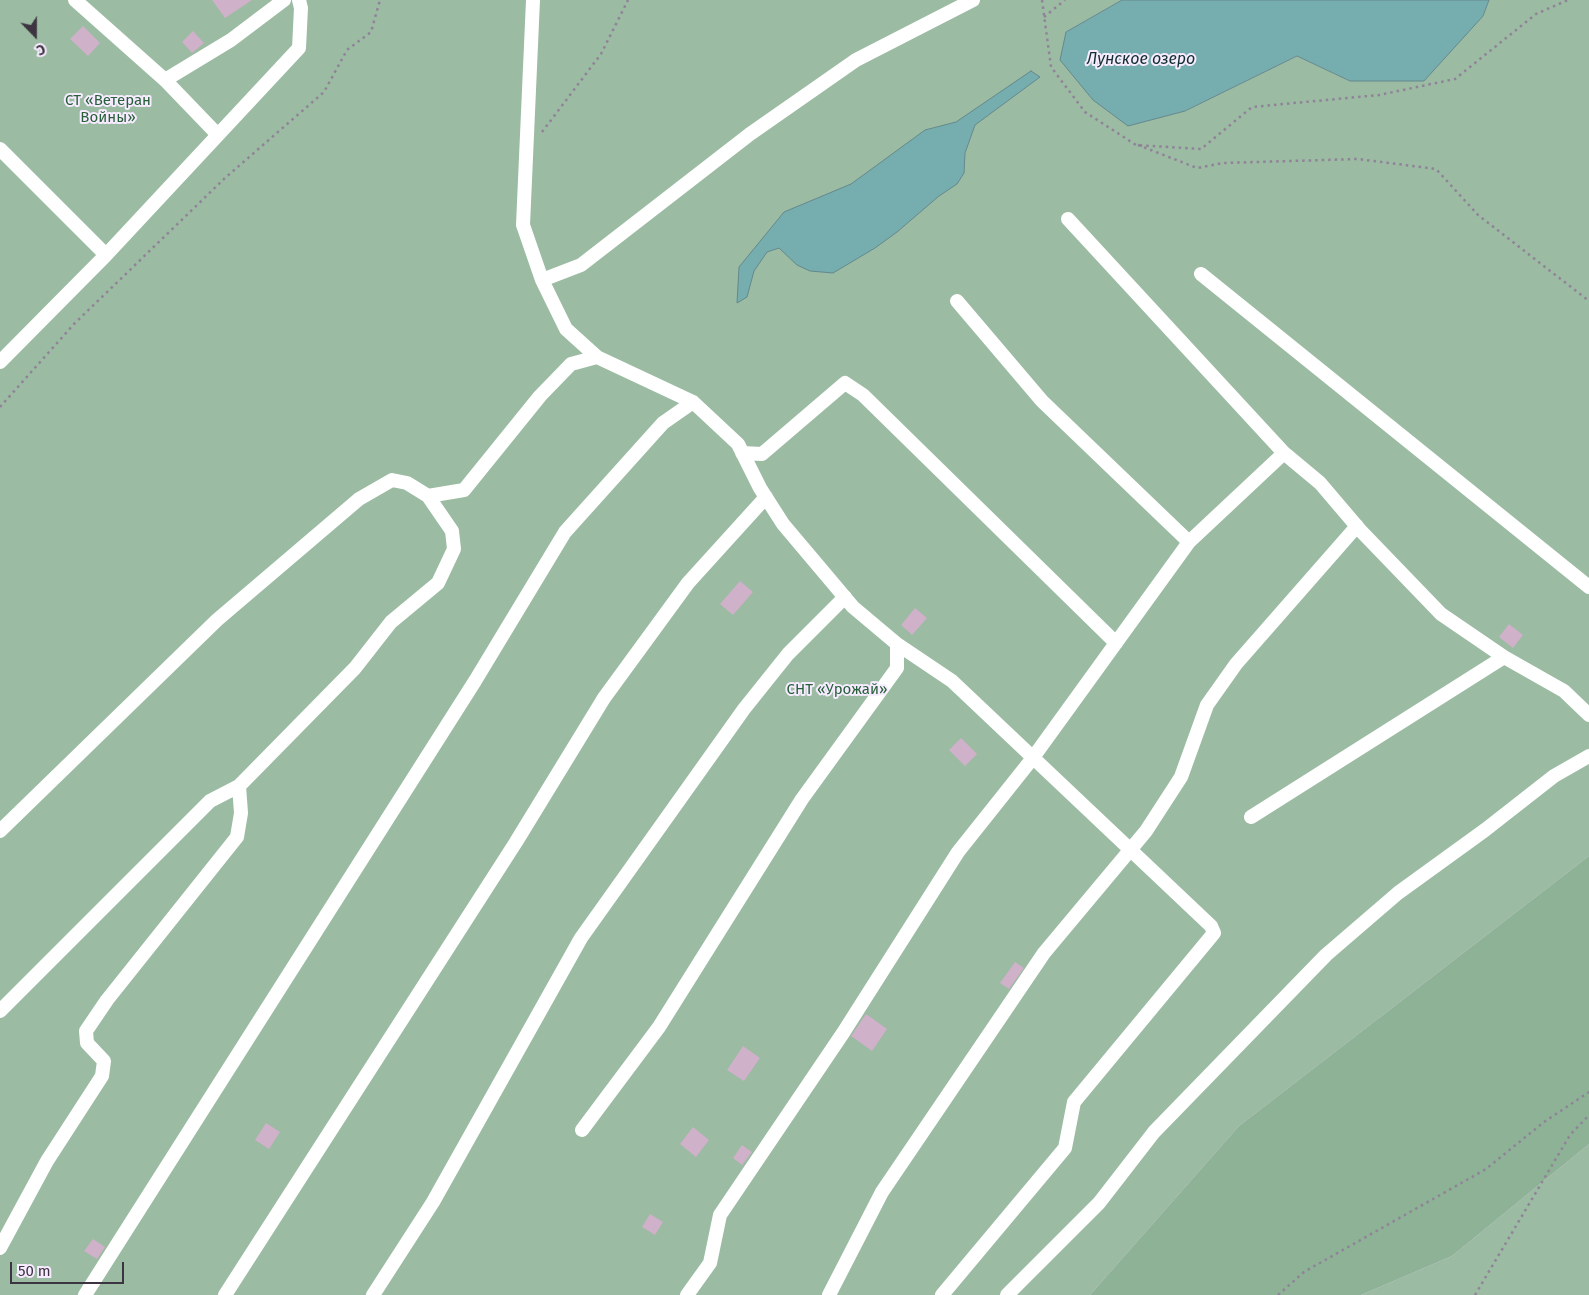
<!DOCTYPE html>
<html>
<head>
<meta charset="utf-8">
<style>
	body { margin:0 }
	#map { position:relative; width:1589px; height:1295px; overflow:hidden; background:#eedafb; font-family:"Fira Sans",sans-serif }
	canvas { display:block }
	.north { position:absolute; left:10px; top:10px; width:50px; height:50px; -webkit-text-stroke:4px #f7ebff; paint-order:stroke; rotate:158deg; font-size:14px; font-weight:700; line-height:20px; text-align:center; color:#3c3441 }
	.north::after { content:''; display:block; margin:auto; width:18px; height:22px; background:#3c3441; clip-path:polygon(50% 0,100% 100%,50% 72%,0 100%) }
	.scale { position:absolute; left:10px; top:1262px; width:114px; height:22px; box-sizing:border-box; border:2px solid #3c3441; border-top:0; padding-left:6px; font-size:15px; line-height:18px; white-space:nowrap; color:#3c3441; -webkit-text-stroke:4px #f7ebff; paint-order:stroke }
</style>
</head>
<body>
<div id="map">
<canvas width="1589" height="1295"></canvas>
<div class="north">С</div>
<div class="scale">50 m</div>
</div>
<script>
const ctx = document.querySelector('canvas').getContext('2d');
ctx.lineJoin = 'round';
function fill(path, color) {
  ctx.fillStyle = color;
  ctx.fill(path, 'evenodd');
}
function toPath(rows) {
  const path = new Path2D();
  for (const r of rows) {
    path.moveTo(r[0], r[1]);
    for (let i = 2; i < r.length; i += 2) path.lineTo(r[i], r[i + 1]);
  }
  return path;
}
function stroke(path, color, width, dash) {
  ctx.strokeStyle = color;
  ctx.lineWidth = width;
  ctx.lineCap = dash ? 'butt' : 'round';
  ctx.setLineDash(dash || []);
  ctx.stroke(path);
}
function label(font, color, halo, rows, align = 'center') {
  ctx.font = font + ' "Fira Sans",sans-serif';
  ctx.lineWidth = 4;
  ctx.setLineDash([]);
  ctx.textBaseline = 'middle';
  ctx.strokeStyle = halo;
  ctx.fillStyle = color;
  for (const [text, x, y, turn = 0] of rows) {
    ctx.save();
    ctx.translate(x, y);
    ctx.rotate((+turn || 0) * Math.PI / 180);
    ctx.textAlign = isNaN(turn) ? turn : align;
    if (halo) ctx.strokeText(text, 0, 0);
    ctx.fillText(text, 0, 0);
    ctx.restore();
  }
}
const green = toPath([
	[0,0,1122,0,1066,32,1185,111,1297,56,1350,81,1483,16,1489,0,1589,0,1589,856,1239,1126,1090,1295,0,1295],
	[1589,1144,1589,1295,1361,1295,1452,1256]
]);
const forest = toPath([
	[1589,856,1589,1144,1452,1256,1361,1295,1090,1295,1239,1126]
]);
const water = toPath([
	[1122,0,1489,0,1483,16,1424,81,1350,81,1297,56,1185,111,1128,126,1093,100,1060,60,1066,32,1122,0],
	[1031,71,1040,77,975,125,965,153,964,173,957,184,939,196,897,232,875,248,833,273,810,271,797,265,779,248,767,252,754,271,747,297,737,303,739,267,784,212,851,184,925,130,956,122,1031,71]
]);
const building = toPath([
	[212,0,252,0,225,18],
	[83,26,100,43,88,56,70,39],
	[193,31,204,43,192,53,182,42],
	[740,581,753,592,733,615,720,604],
	[915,608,927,618,912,635,901,625],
	[1509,624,1523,635,1513,648,1499,637],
	[961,738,977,754,965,766,949,750],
	[1015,962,1024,968,1009,989,1000,983],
	[866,1014,887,1029,872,1051,851,1036],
	[743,1046,760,1058,744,1081,727,1070],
	[266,1123,280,1132,269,1149,255,1140],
	[693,1127,709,1140,696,1157,680,1144],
	[742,1145,752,1152,742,1165,733,1158],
	[650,1214,663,1222,655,1235,642,1227],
	[93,1239,105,1247,97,1259,84,1251]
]);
const path = toPath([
	[1042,0,1051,67,1085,112,1136,145,1201,149,1252,107,1379,95,1455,79,1536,14,1568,0],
	[1044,17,1065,0],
	[542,132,601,54,628,0],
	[1138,145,1197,168,1223,163,1358,159,1436,169,1478,215,1589,301],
	[0,407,74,324,225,178,324,92,347,50,371,32,380,0],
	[1278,1295,1304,1272,1486,1169,1544,1122,1589,1092],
	[1475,1295,1570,1135,1589,1115]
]);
const street = toPath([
	[75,0,165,80,217,134],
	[533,0,523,225,542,280,566,329,597,357,693,402,738,444,760,488,783,524,853,607,897,644,952,681,1211,926,1214,933,1074,1102,1065,1148,942,1295],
	[165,80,231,40,284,0],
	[0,149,106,255],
	[1068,219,1284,453,1320,483,1360,530,1441,614,1504,657,1564,691,1589,715],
	[1201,274,1589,587],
	[542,280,581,265,750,134,856,60,973,0],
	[957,301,1042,401,1189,542],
	[0,362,106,255,299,48,301,8,299,0],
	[742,453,762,454,845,383,863,395,1116,643],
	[1251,817,1504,657],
	[0,831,217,620,359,499,392,480,407,483,428,496,464,490,540,396,571,364,597,357],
	[0,1011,210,801,239,786],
	[582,1130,659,1027,802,799,897,668,897,644],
	[0,1248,47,1161,102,1076,104,1061,87,1043,86,1031,107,1000,237,837,241,813,239,786,355,668,391,622,438,583,454,549,452,531,428,496],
	[85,1295,475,681,565,532,663,423,693,402],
	[225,1295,516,842,604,698,688,583,766,497],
	[373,1295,433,1202,581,938,744,709,788,654,845,597],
	[687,1295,710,1263,720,1215,843,1033,958,852,1032,759,1189,542,1284,453],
	[829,1295,882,1192,1044,953,1146,831,1181,777,1207,705,1236,664,1357,526],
	[1007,1295,1099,1203,1154,1132,1326,955,1398,893,1485,830,1554,776,1589,756]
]);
const parkNames = [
	["СТ «Ветеран",108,101],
	["Войны»",108,118],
	["СНТ «Урожай»",837,690]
];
const waterNames = [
	["Лунское озеро",1141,60]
];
fill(green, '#9bbba2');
fill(forest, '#8db295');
fill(water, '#76adae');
stroke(water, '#65898d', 1);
fill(building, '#cfb1ca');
stroke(path, '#908399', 2.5, [2.5, 4]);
stroke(street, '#fff', 14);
label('15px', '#265f38', '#f7ebff', parkNames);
label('italic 16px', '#123030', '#f7ebff', waterNames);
</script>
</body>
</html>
